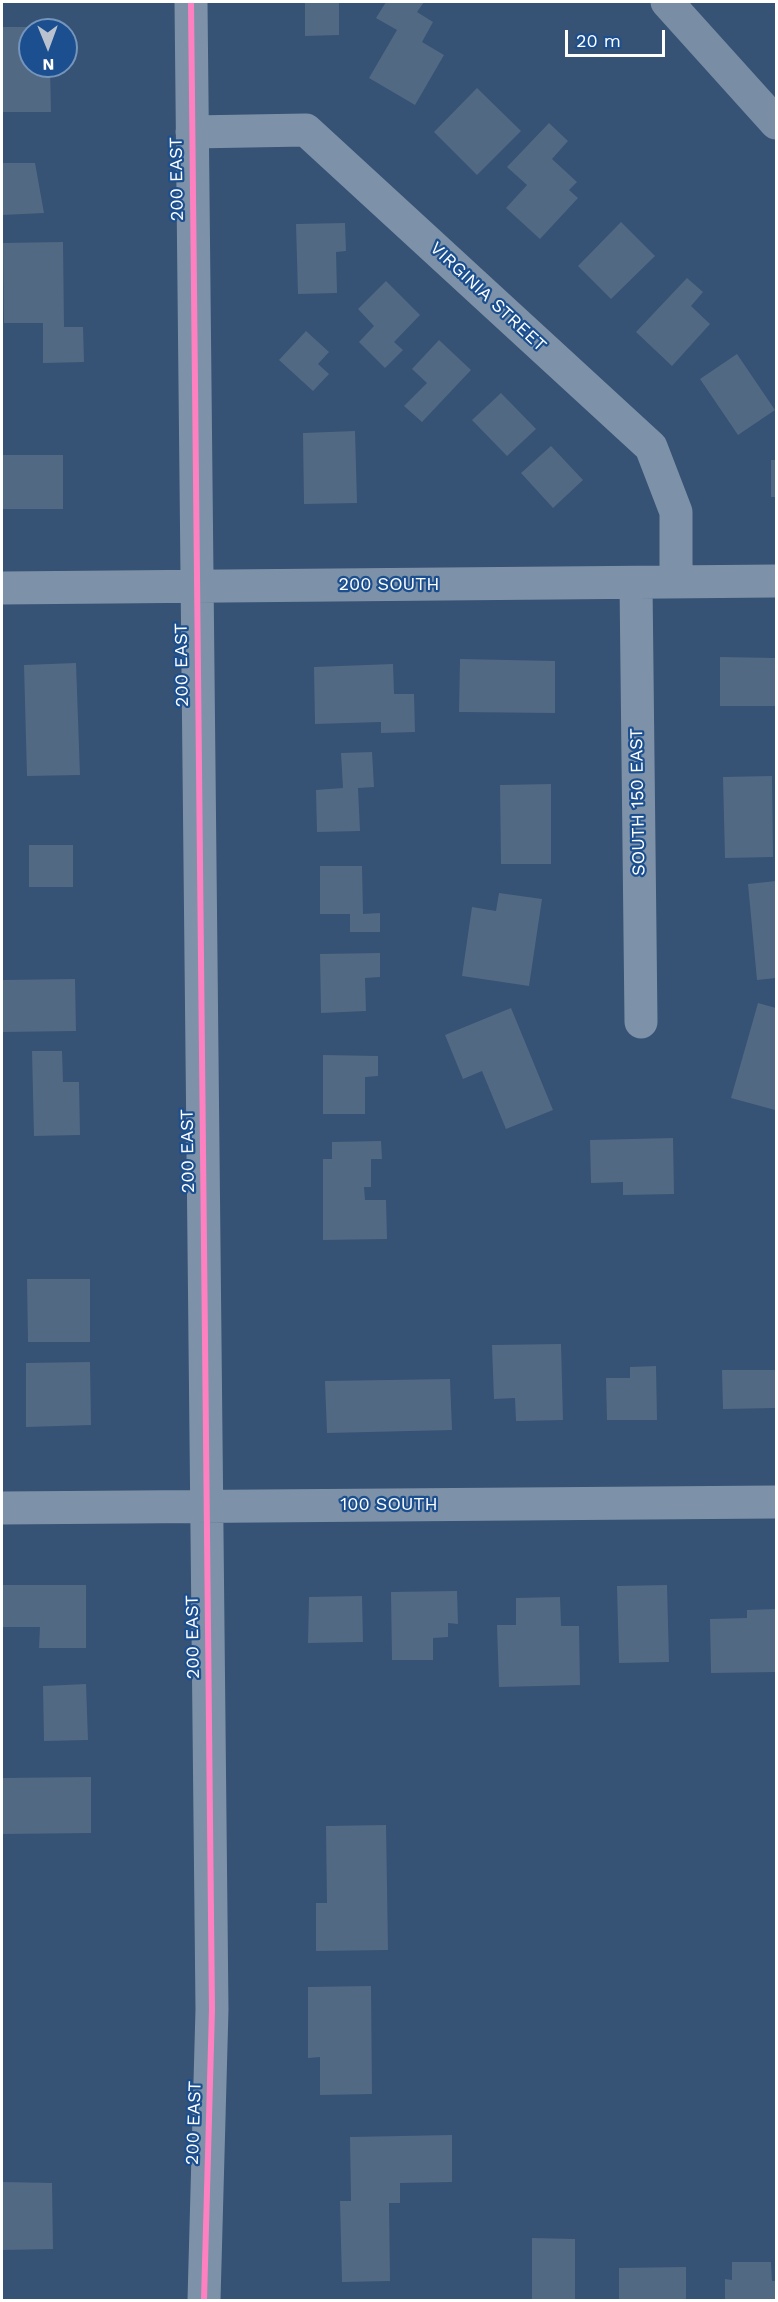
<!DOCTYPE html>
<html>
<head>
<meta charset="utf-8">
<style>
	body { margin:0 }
	#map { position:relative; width:778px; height:2302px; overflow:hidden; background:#365274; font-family:"Work Sans",sans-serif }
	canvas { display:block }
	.frame { position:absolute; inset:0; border:3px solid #fff; pointer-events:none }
	.north { position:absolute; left:18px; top:18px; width:60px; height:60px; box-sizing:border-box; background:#1b4f8f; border:2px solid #7695bc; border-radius:50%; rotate:179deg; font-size:16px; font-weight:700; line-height:24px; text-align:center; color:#fff }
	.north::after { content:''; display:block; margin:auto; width:21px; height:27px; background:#b9c2ce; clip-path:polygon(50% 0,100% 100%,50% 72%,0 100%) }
	.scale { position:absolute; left:565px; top:30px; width:100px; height:27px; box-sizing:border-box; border:3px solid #fff; border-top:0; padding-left:8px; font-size:18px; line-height:21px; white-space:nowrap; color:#fff; -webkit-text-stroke:4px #1b4f8f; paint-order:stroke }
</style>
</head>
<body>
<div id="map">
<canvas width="778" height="2302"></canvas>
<div class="frame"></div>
<div class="north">N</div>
<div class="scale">20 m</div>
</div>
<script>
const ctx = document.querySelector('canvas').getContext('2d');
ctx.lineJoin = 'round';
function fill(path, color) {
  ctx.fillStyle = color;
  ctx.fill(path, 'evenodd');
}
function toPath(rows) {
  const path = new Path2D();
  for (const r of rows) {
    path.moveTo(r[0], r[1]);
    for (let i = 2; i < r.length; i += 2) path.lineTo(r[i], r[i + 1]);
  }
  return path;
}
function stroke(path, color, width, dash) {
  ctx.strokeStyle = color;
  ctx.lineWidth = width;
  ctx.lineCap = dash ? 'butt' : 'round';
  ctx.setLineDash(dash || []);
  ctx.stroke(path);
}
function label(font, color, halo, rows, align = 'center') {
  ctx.font = font + ' "Work Sans",sans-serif';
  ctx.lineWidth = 4.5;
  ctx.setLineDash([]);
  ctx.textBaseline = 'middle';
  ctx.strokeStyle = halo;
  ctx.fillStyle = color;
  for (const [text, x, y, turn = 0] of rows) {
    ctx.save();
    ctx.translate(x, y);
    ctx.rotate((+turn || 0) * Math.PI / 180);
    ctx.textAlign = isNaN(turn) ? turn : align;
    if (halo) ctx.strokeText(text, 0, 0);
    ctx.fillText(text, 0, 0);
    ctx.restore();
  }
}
const building = toPath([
	[305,2,339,2,339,35,305,36],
	[386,2,424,2,417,12,433,22,422,42,444,55,415,105,369,78,397,30,376,18],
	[2,27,50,27,50,30,30,30,30,66,50,66,51,112,2,112],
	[477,88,521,131,477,175,434,132],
	[549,123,568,141,552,159,577,182,569,190,578,198,540,239,506,208,527,185,507,167],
	[2,163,35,163,44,213,2,215],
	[621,222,655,256,611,299,578,266],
	[345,223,346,251,336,252,337,293,298,294,296,224],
	[63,242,64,327,83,327,84,362,43,363,43,323,4,323,3,243],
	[687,278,703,292,691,306,710,324,672,366,636,332],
	[386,281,420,315,394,342,403,350,385,368,359,342,374,326,358,309],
	[306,331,329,352,318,364,329,374,313,391,279,360],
	[439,340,471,370,422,422,404,406,427,383,412,369],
	[737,354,775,410,738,435,700,379],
	[501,393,536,429,507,456,472,420],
	[355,431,357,503,304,504,303,433],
	[551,446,583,480,553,508,521,473],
	[2,455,63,455,63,509,2,509],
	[771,460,776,460,776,497,771,497],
	[720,657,776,658,776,706,720,706],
	[460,659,555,661,555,713,459,712],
	[76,663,80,775,27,776,24,665],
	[393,664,394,694,414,694,415,732,381,733,381,722,315,724,314,667],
	[372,752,374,787,358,788,360,831,317,832,316,790,343,788,341,753],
	[772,776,773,857,725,858,723,777],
	[551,784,551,864,501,864,500,785],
	[29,845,73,845,73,887,29,887],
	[320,866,362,866,363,914,380,913,380,932,350,932,350,914,320,914],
	[776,881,776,978,757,980,748,884],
	[499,893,542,899,529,986,462,976,472,907,496,911],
	[380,953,380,977,365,978,366,1011,321,1013,320,954],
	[75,979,76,1031,2,1032,2,980],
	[758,1003,776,1008,775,1110,731,1098],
	[511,1008,553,1110,506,1129,482,1071,463,1079,445,1035],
	[32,1051,62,1051,63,1082,79,1082,80,1135,34,1136],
	[323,1055,378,1056,378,1076,365,1077,365,1114,323,1114],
	[673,1138,674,1194,623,1195,623,1182,591,1183,590,1140],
	[381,1141,382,1159,371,1159,371,1187,364,1187,365,1200,386,1200,387,1239,323,1240,323,1159,332,1159,332,1142],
	[27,1279,90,1279,90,1342,28,1342],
	[561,1344,563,1420,516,1421,515,1398,494,1399,492,1345],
	[90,1362,91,1425,26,1427,26,1363],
	[656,1366,657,1420,607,1420,606,1378,630,1378,630,1367],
	[722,1370,776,1370,776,1408,723,1409],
	[450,1379,452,1430,327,1433,325,1381],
	[2,1585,86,1585,86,1648,39,1648,40,1627,2,1627],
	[667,1585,669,1662,619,1663,617,1586],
	[457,1591,458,1624,448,1623,448,1637,433,1638,433,1660,392,1660,391,1592],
	[362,1596,363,1642,308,1643,309,1597],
	[560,1597,561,1626,579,1626,580,1685,499,1687,497,1625,516,1625,516,1598],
	[776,1609,776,1672,711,1673,710,1619,747,1618,747,1610],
	[86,1684,88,1740,44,1741,43,1686],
	[91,1777,91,1833,2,1834,2,1778],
	[386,1825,388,1950,316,1951,316,1903,327,1903,326,1826],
	[371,1986,372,2094,320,2095,320,2057,308,2058,308,1987],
	[452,2135,452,2182,400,2183,400,2203,389,2203,390,2281,342,2282,340,2201,351,2201,350,2137],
	[2,2182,52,2183,53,2249,2,2250],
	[532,2238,575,2239,575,2300,532,2300],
	[732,2262,771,2262,772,2281,776,2281,776,2300,725,2300,725,2279,732,2280],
	[686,2267,686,2300,619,2300,619,2268]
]);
const minor = toPath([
	[191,2,212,2009,204,2300],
	[192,132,306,130,651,447,676,512,676,582],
	[636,583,641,1022],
	[2,588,776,581],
	[2,1508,776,1502]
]);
const secondary = toPath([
	[667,2,776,123]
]);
const cycleway = toPath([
	[191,2,212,2009,204,2300]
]);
const streetNames = [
	["200 EAST",177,179,-91],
	["VIRGINIA STREET",488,297,43],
	["200 SOUTH",389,585],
	["200 EAST",182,665,-91],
	["SOUTH 150 EAST",638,802,-91],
	["200 EAST",188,1151,-91],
	["100 SOUTH",389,1505],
	["200 EAST",193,1637,-91],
	["200 EAST",194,2123,-88]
];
fill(building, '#526984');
stroke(minor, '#7d92a8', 33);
stroke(secondary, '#798da4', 33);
stroke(cycleway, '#ff80c0', 6);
label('18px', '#fff', '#1b4f8f', streetNames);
</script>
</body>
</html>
